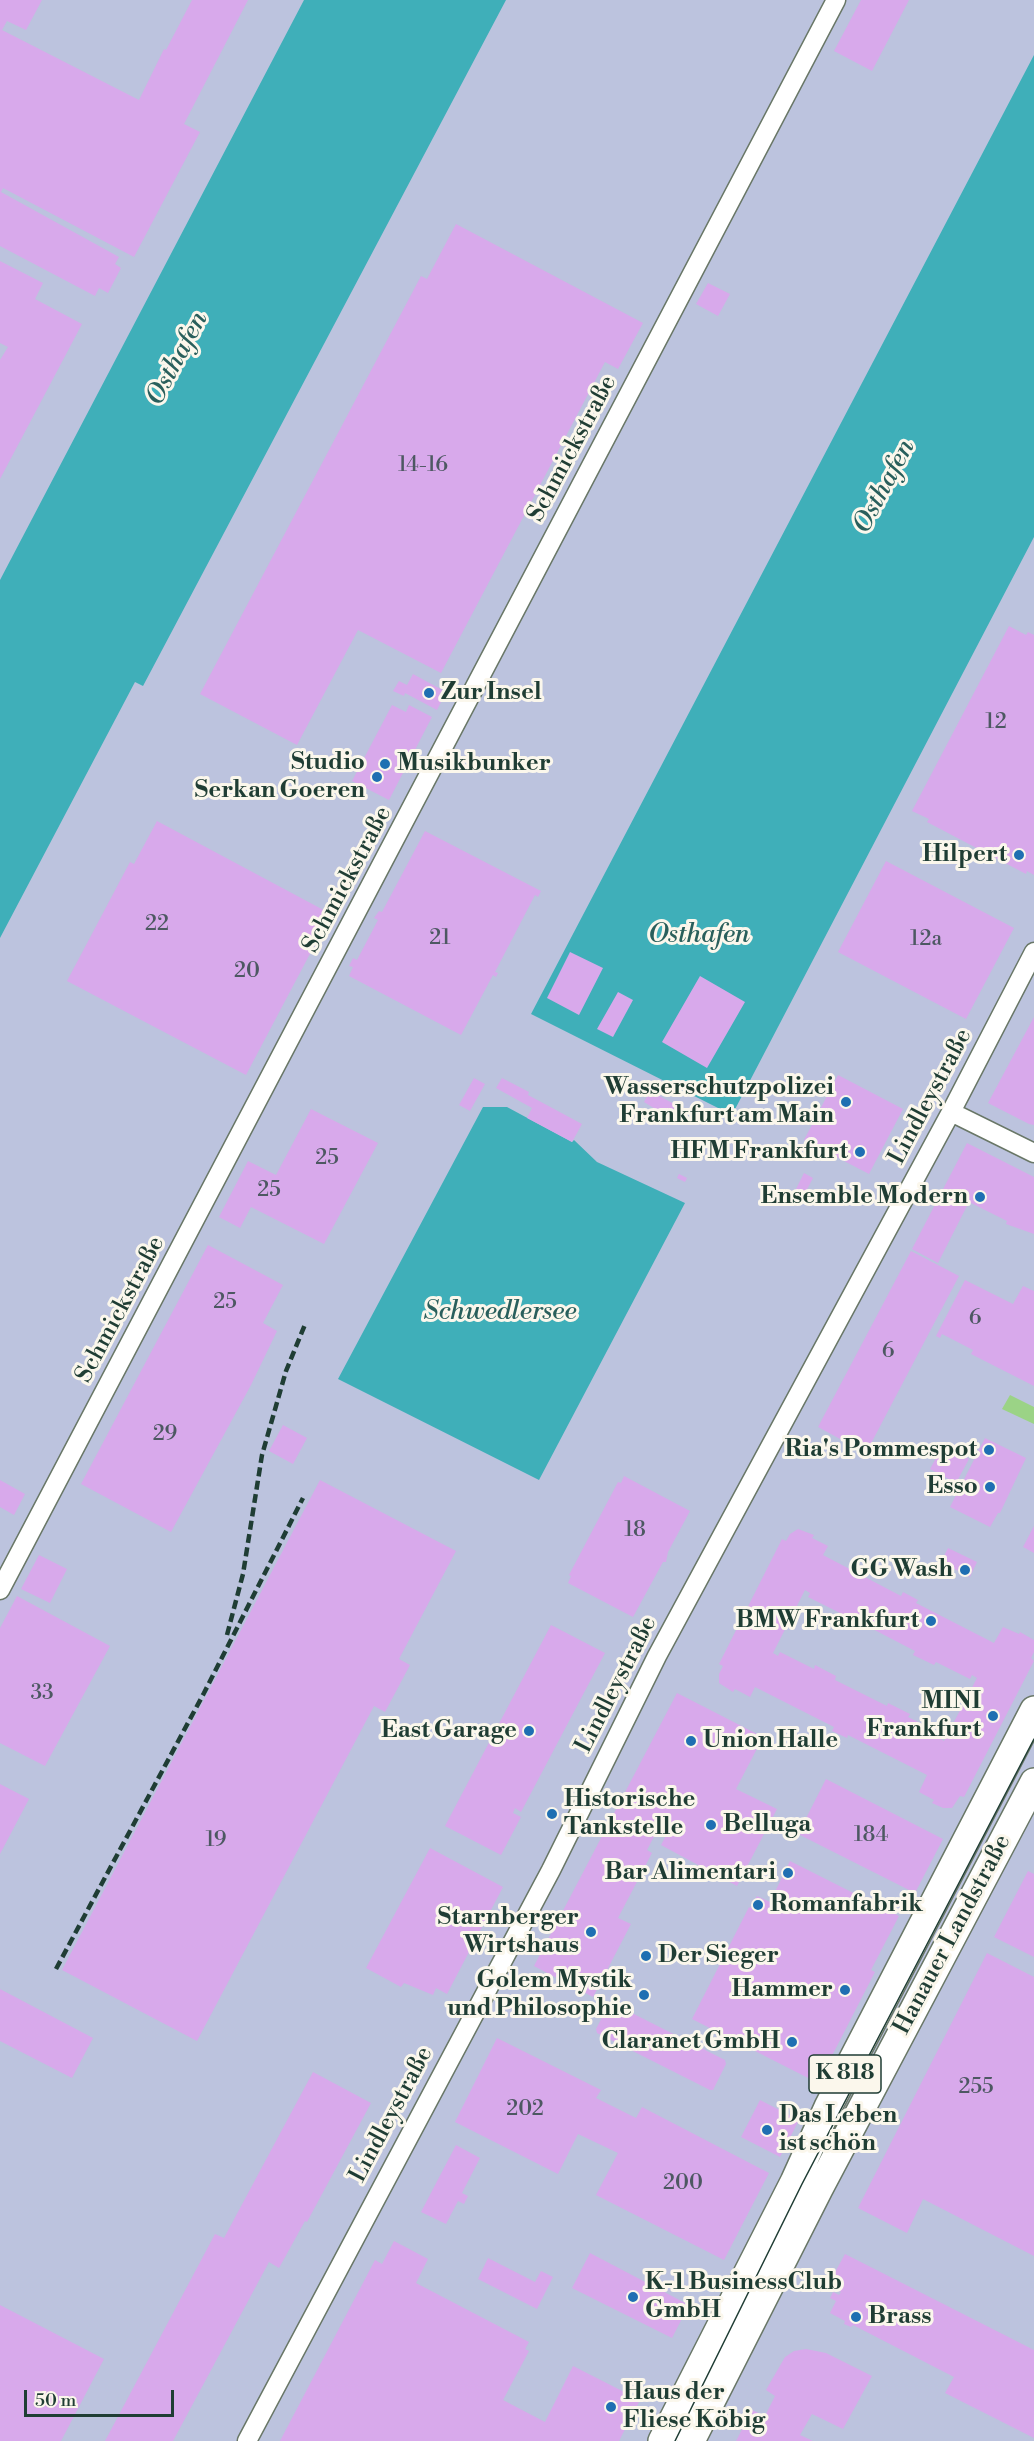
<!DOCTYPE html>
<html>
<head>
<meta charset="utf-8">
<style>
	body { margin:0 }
	#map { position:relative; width:1034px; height:2441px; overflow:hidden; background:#f2e3c6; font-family:"Libre Bodoni",serif }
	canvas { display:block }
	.scale { position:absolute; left:24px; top:2390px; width:150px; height:27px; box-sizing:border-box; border:3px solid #1f3d34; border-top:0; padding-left:8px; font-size:18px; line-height:21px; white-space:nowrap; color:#1f3d34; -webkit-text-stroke:4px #fbf7ec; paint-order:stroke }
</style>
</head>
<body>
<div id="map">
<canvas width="1034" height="2441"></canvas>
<div class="scale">50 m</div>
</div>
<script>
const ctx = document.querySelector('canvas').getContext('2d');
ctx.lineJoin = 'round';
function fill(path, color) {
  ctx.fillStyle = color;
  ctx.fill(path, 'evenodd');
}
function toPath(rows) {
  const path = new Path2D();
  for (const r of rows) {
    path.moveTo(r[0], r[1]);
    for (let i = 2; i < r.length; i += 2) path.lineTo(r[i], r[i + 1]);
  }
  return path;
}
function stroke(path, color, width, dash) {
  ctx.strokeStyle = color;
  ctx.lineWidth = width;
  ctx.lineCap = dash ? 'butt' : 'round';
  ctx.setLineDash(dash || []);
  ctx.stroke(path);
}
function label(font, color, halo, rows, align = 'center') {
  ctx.font = font + ' "Libre Bodoni",serif';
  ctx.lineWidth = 6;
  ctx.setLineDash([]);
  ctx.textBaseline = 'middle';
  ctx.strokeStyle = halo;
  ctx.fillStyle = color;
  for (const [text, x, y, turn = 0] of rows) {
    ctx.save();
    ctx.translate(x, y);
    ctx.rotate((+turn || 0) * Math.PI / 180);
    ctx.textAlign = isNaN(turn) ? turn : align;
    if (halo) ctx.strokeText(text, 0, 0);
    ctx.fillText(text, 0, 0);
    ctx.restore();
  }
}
const industrial = toPath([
	[0,0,1034,0,1034,2441,0,2441]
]);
const green = toPath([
	[1010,1395,1034,1407,1034,1424,1002,1409]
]);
const water = toPath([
	[304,0,506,0,143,686,135,682,0,938,0,580],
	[1034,55,1034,537,732,1115,531,1014],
	[483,1107,507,1107,572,1142,574,1140,597,1162,685,1203,539,1480,338,1379]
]);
const building = toPath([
	[0,0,42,0,26,30,7,21,2,30,139,100,164,49,166,50,192,0,248,0,184,124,200,132,134,257,3,188,1,192,119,257,115,264,121,268,108,293,99,288,95,296,0,246],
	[861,0,909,0,872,71,834,51],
	[456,224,643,323,618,369,605,362,441,673,358,630,297,745,200,694,421,276,427,279],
	[0,261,43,283,35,299,82,324,0,479,0,360,8,347,0,343],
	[708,283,730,294,718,316,696,304],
	[1009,626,1026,635,1028,632,1034,635,1034,875,1027,871,1026,874,927,822,929,819,912,811],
	[413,674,446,692,437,710,405,693,404,696,393,691,399,681,407,685],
	[392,705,406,712,409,705,432,717,389,800,352,781],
	[157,821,331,914,246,1075,67,981,130,862,134,864],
	[425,831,541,891,538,897,535,895,495,972,498,973,496,977,493,975,461,1035,349,976,353,967,349,966,353,958,357,960,378,920,374,918,379,911,382,912],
	[886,861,1014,928,966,1019,838,952],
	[570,952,603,968,579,1015,547,998],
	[700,976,745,1002,707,1068,662,1042],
	[618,992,633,1000,613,1037,597,1029],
	[1034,1017,1034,1125,1029,1124,988,1103],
	[838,1075,903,1109,869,1174,804,1140],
	[474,1078,485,1084,470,1111,459,1105],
	[502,1078,529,1092,528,1095,582,1124,572,1142,527,1118,532,1108,496,1088],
	[650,1091,676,1105,665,1125,647,1115,649,1110,655,1113,657,1110,644,1102],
	[311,1109,378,1143,324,1244,251,1207,240,1228,219,1217,248,1161,276,1175],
	[967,1143,1034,1177,1034,1234,1006,1224,1007,1221,969,1202,938,1263,912,1249],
	[804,1173,813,1178,803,1197,794,1193],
	[679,1174,687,1178,685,1182,677,1178],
	[208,1245,283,1285,263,1323,277,1331,251,1385,171,1532,81,1484],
	[911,1251,959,1276,866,1453,818,1427],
	[965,1280,1013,1304,1023,1286,1034,1291,1034,1386,971,1354,973,1350,942,1334,940,1338,936,1336],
	[283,1425,307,1438,293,1464,269,1451],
	[985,1438,1026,1458,1000,1513,998,1513,990,1527,950,1507],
	[943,1445,969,1459,956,1483,930,1469],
	[624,1476,690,1511,668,1552,666,1562,663,1562,633,1617,568,1583,571,1576,569,1575,618,1482,621,1483],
	[0,1480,25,1494,14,1515,0,1507],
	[320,1480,456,1551,399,1659,410,1665,385,1712,374,1706,197,2041,62,1970],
	[1034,1526,1034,1553,1023,1547],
	[798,1529,814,1535,812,1538,828,1546,823,1555,901,1596,903,1592,918,1600,916,1603,994,1643,1003,1627,1019,1634,1020,1632,1034,1640,1034,1652,1031,1658,1034,1661,964,1797,960,1796,952,1808,943,1808,932,1803,934,1800,919,1792,927,1775,848,1735,847,1738,832,1731,834,1727,755,1687,750,1697,735,1689,733,1692,719,1683,719,1674,723,1666,719,1664,782,1539,786,1541,790,1534],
	[805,1590,810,1593,808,1597,842,1614,840,1617,861,1628,863,1624,915,1651,913,1655,934,1665,936,1662,970,1679,972,1675,977,1678,944,1741,939,1738,942,1734,908,1717,910,1714,888,1703,887,1706,835,1680,836,1676,815,1665,814,1669,780,1652,778,1656,773,1653],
	[948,1548,977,1562,970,1577,941,1562],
	[39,1555,67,1569,50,1603,21,1589],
	[17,1596,110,1646,45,1766,0,1743,0,1628],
	[551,1625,605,1653,521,1812,515,1808,513,1813,521,1817,501,1855,445,1826],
	[677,1693,763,1737,736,1789,777,1809,737,1886,661,1845,669,1830,660,1825,647,1850,652,1853,618,1918,631,1924,593,1997,534,1966],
	[826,1779,943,1839,915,1893,798,1834],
	[0,1784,29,1799,0,1854],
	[430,1848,503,1887,447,1994,436,1988,433,1995,404,1983,401,1987,366,1968],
	[790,1861,899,1916,871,1970,875,1972,818,2083,692,2019,749,1907,750,1908,757,1896,770,1902],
	[1028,1871,1034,1874,1034,1957,994,1937],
	[987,1953,1034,1977,1034,2256,923,2199,907,2233,858,2208],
	[0,1989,93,2038,72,2078,0,2041],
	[612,2003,725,2060,726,2064,713,2090,710,2090,597,2033,596,2029,609,2004],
	[497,2038,601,2090,596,2098,636,2118,642,2107,769,2173,724,2260,596,2195,618,2153,578,2134,558,2174,455,2122],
	[313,2072,371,2103,307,2222,305,2221,279,2268,269,2262,173,2441,105,2441,215,2234,224,2238],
	[760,2100,799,2120,780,2157,741,2137],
	[456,2145,480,2158,462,2193,468,2196,464,2204,458,2201,446,2224,421,2212],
	[394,2241,428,2259,416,2283,529,2342,525,2349,529,2351,503,2400,545,2422,573,2366,640,2400,619,2441,280,2441,375,2260,382,2264],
	[590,2253,689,2305,672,2338,572,2288],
	[845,2254,1034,2350,1034,2438,945,2393,954,2377,853,2325,851,2327,844,2324,845,2321,830,2313,836,2301,830,2298,833,2292,839,2295,841,2292,828,2285],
	[488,2258,535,2282,541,2271,553,2277,537,2309,478,2279],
	[0,2305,104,2359,61,2441,0,2441],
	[806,2349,826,2353,872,2376,843,2429,812,2414,800,2435,813,2441,736,2441,752,2410,765,2416,775,2396,766,2390,785,2357,794,2351]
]);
const minor = toPath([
	[951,1112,1034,1153],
	[0,1590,836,0],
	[247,2441,551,1870,657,1656,951,1112,1034,952]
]);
const primary = toPath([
	[662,2441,794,2182,828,2107,1034,1710],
	[691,2441,819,2189,1034,1782]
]);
const tram = toPath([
	[675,2441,802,2184,1034,1739]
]);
const rail = toPath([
	[227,1635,243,1574,262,1455,286,1371,306,1322],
	[56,1969,204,1693,303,1498]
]);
const markers = [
	[429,693,6,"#1f6fb2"],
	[385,764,6,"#1f6fb2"],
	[377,777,6,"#1f6fb2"],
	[1019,855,6,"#1f6fb2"],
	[846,1102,6,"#1f6fb2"],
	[860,1152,6,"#1f6fb2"],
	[980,1197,6,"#1f6fb2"],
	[989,1450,6,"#1f6fb2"],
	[990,1487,6,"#1f6fb2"],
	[965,1570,6,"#1f6fb2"],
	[931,1621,6,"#1f6fb2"],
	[993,1716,6,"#1f6fb2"],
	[529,1731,6,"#1f6fb2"],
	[691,1741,6,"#1f6fb2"],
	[552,1814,6,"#1f6fb2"],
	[711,1825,6,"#1f6fb2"],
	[788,1873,6,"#1f6fb2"],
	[758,1905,6,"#1f6fb2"],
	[591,1932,6,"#1f6fb2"],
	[646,1956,6,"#1f6fb2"],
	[845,1990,6,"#1f6fb2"],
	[644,1995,6,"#1f6fb2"],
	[792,2042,6,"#1f6fb2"],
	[767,2130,6,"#1f6fb2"],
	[633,2297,6,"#1f6fb2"],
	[856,2317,6,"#1f6fb2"],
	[611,2407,6,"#1f6fb2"]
];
const numberNames = [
	["14-16",423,466],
	["12",996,723],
	["22",157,925],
	["21",440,939],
	["12a",926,940],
	["20",247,972],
	["25",327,1159],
	["25",269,1191],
	["25",225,1303],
	["6",975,1319],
	["6",888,1352],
	["29",165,1435],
	["18",635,1531],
	["33",42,1694],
	["184",871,1836],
	["19",216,1841],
	["255",976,2088],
	["202",525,2110],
	["200",683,2184]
];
const shields = [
	[845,2074,72]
];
const shieldNames = [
	["K 818",845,2074]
];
const streetNames = [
	["Schmickstraße",573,449,-62],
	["Schmickstraße",348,880,-62],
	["Lindleystraße",931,1097,-62],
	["Schmickstraße",121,1310,-62],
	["Lindleystraße",617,1685,-63],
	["Hanauer Landstraße",953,1935,-62],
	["Lindleystraße",392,2115,-62]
];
const poiNames = [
	["Zur Insel",441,693,"left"],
	["Studio",365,763],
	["Serkan Goeren",365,791],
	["Musikbunker",397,764,"left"],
	["Hilpert",1007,855],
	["Wasserschutzpolizei",834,1088],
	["Frankfurt am Main",834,1116],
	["HFM Frankfurt",848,1152],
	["Ensemble Modern",968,1197],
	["Ria's Pommespot",977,1450],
	["Esso",978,1487],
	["GG Wash",953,1570],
	["BMW Frankfurt",919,1621],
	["MINI",981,1702],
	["Frankfurt",981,1730],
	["East Garage",517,1731],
	["Union Halle",703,1741,"left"],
	["Historische",564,1800,"left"],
	["Tankstelle",564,1828,"left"],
	["Belluga",723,1825,"left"],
	["Bar Alimentari",776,1873],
	["Romanfabrik",770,1905,"left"],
	["Starnberger",579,1918],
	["Wirtshaus",579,1946],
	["Der Sieger",658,1956,"left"],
	["Golem Mystik",632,1981],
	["und Philosophie",632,2009],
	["Hammer",833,1990],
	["Claranet GmbH",780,2042],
	["Das Leben",779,2116,"left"],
	["ist schön",779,2144,"left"],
	["K-1 BusinessClub",645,2283,"left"],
	["GmbH",645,2311,"left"],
	["Brass",868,2317,"left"],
	["Haus der",623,2393,"left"],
	["Fliese Köbig",623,2421,"left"]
];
const waterNames = [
	["Osthafen",178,359,-62],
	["Osthafen",885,487,-62],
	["Osthafen",699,936],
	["Schwedlersee",500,1313]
];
fill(industrial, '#bcc3de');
fill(green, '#9bd386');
fill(water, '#3fafb9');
fill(building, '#d8a9eb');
stroke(minor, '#697767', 21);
stroke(primary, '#697767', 30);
stroke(minor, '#fff', 18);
stroke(primary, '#fff', 27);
stroke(tram, '#1f3d34', 1.5);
stroke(rail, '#1f3d34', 4.5, [9, 4.5]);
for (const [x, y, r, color] of markers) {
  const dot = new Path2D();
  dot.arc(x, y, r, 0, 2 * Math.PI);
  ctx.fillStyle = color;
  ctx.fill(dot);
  stroke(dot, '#fbf7ec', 2);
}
label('21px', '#4d5862', null, numberNames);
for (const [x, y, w] of shields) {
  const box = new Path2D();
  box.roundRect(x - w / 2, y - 19, w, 38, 4.5);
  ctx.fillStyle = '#fbf7ec';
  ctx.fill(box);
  stroke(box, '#1f3d34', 1.5);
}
label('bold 22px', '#1f3d34', null, shieldNames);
label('24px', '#1f3d34', '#fbf7ec', streetNames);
label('bold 24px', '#1f3d34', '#fbf7ec', poiNames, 'right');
label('italic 26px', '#295f5c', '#fbf7ec', waterNames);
</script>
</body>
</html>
